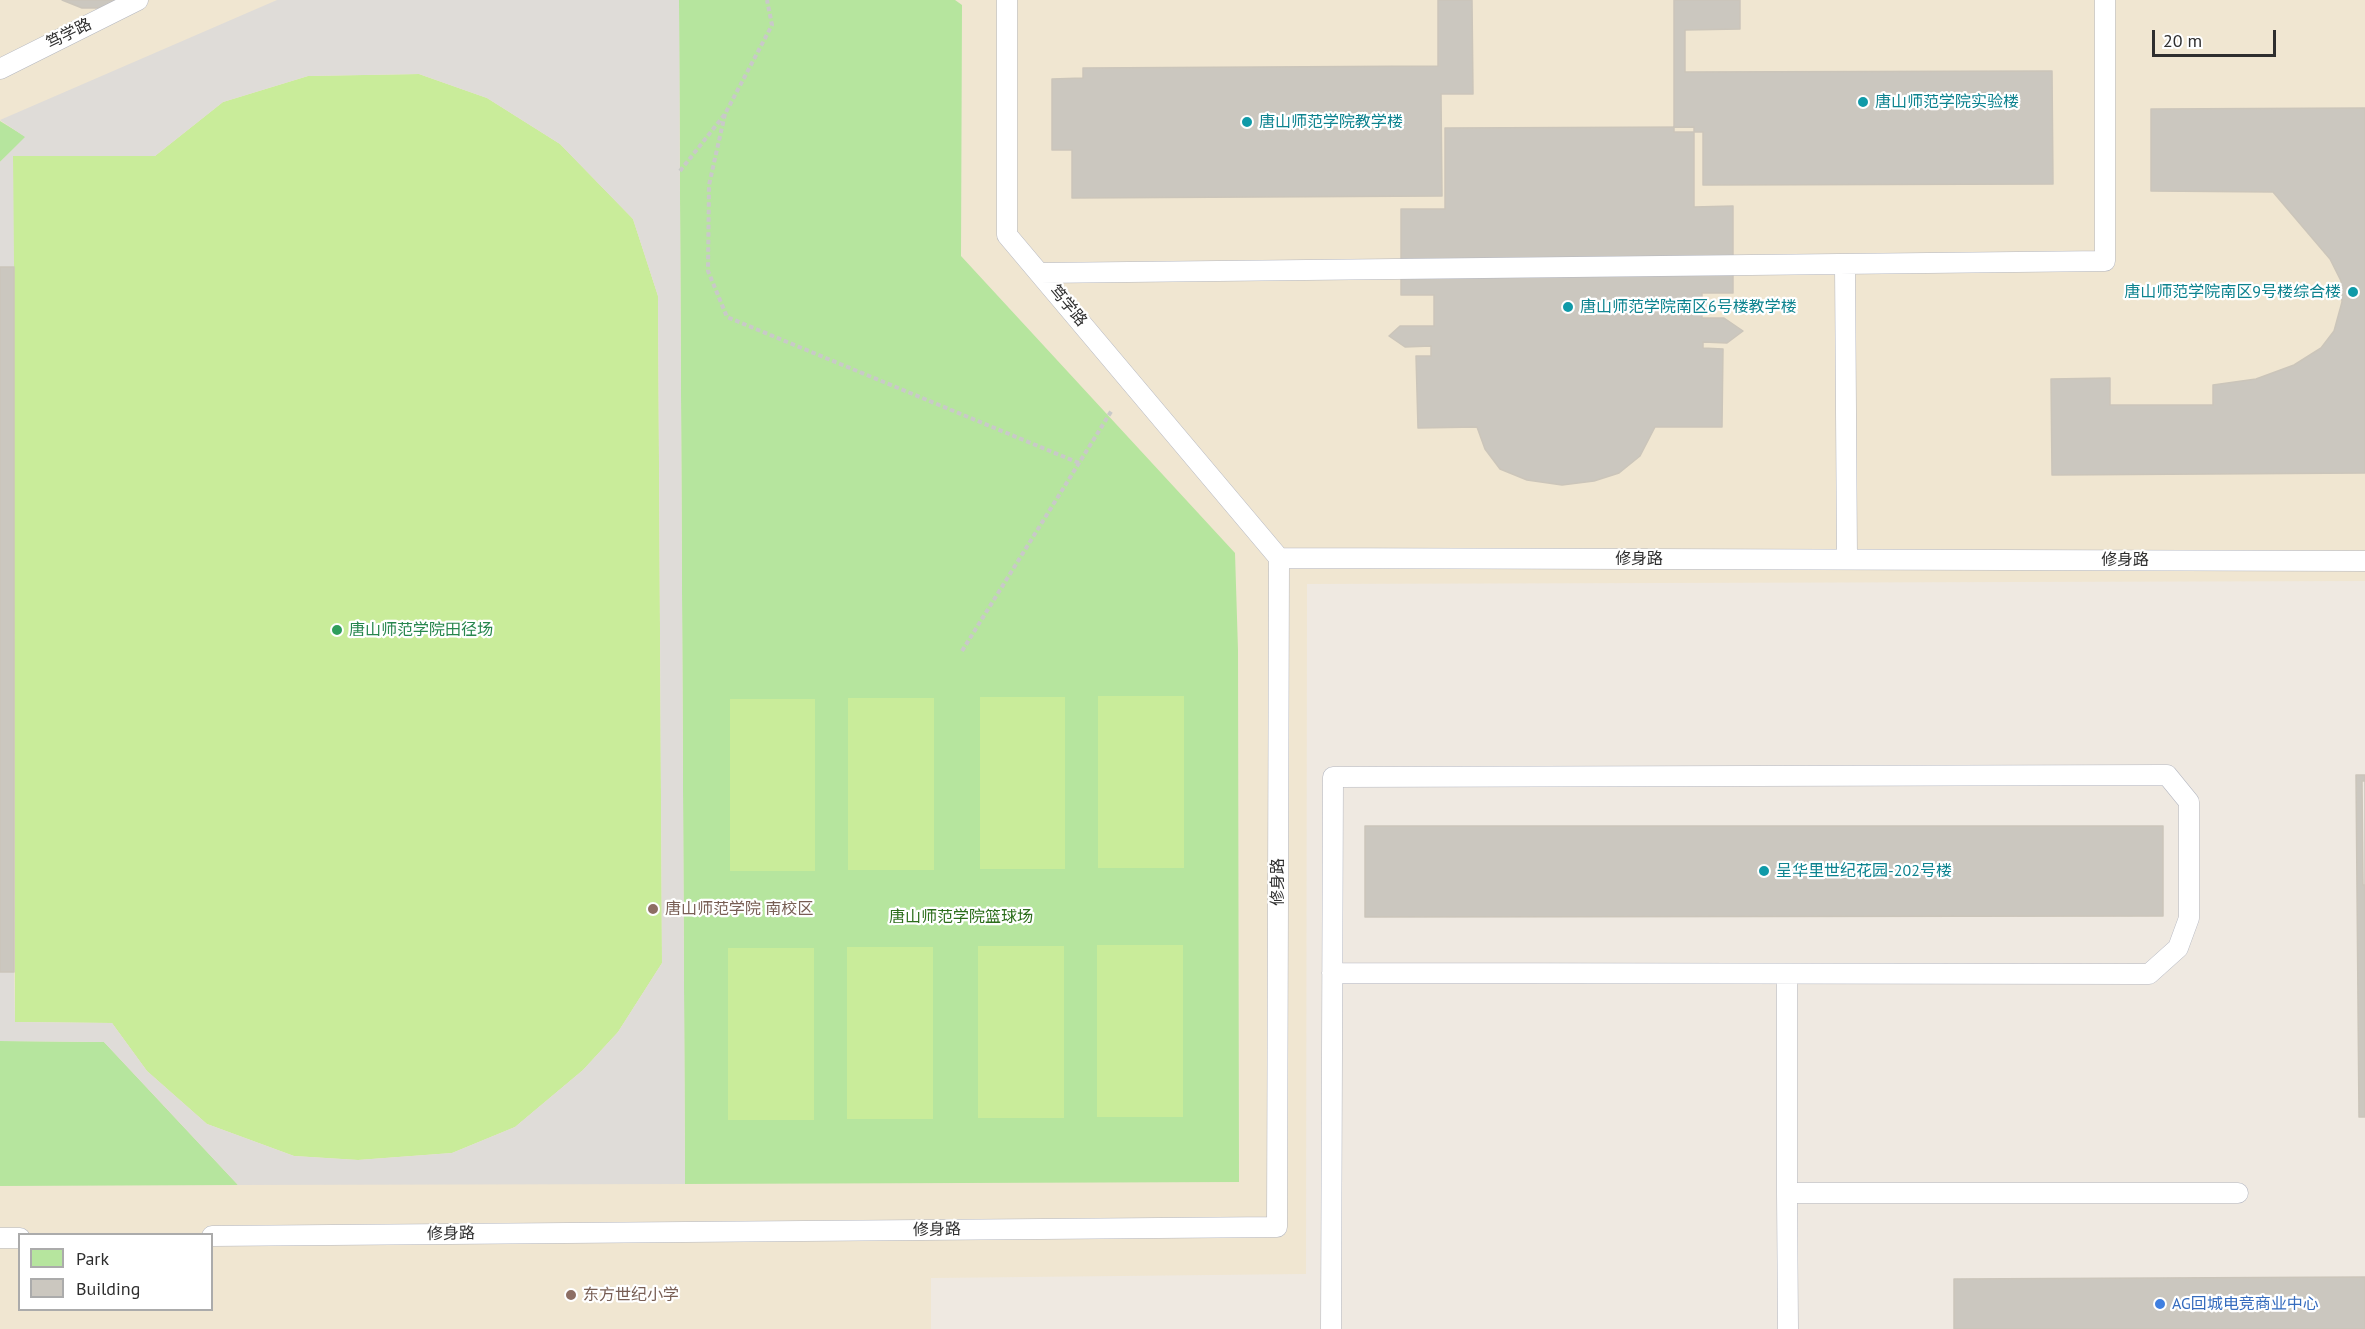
<!DOCTYPE html>
<html>
<head>
<meta charset="utf-8">
<style>
	body { margin:0 }
	#map { position:relative; width:2365px; height:1329px; overflow:hidden; background:#efe9e1; font-family:"PT Sans",sans-serif }
	canvas { display:block }
	.legend { position:absolute; left:18px; top:1233px; width:195px; height:78px; box-sizing:border-box; background:#fff; border:2px solid #ababab; margin:0; padding:8px 10px; list-style:none; font-size:18px; color:#2e2e2e }
	.legend li { display:flex; align-items:center; gap:12px; height:30px }
	.legend b { width:30px; border:2px solid #ababab }
	.scale { position:absolute; left:2152px; top:30px; width:124px; height:27px; box-sizing:border-box; border:3px solid #2e2e2e; border-top:0; padding-left:8px; font-size:18px; line-height:21px; white-space:nowrap; color:#2e2e2e; -webkit-text-stroke:4px #fff; paint-order:stroke }
</style>
</head>
<body>
<div id="map">
<canvas width="2365" height="1329"></canvas>
<ul class="legend">
<li><b style="height:16px;background:#b6e59e"></b>Park</li>
<li><b style="height:16px;background:#cbc7bf"></b>Building</li>
</ul>
<div class="scale">20 m</div>
</div>
<script>
const ctx = document.querySelector('canvas').getContext('2d');
ctx.lineJoin = 'round';
function fill(path, color) {
  ctx.fillStyle = color;
  ctx.fill(path, 'evenodd');
}
function toPath(rows) {
  const path = new Path2D();
  for (const r of rows) {
    path.moveTo(r[0], r[1]);
    for (let i = 2; i < r.length; i += 2) path.lineTo(r[i], r[i + 1]);
  }
  return path;
}
function stroke(path, color, width, dash) {
  ctx.strokeStyle = color;
  ctx.lineWidth = width;
  ctx.lineCap = dash ? 'butt' : 'round';
  ctx.setLineDash(dash || []);
  ctx.stroke(path);
}
function label(font, color, halo, rows, align = 'center') {
  ctx.font = font + ' "PT Sans","Noto Sans SC",sans-serif';
  ctx.lineWidth = 4.5;
  ctx.setLineDash([]);
  ctx.textBaseline = 'middle';
  ctx.strokeStyle = halo;
  ctx.fillStyle = color;
  for (const [text, x, y, turn = 0] of rows) {
    ctx.save();
    ctx.translate(x, y);
    ctx.rotate((+turn || 0) * Math.PI / 180);
    ctx.textAlign = isNaN(turn) ? turn : align;
    if (halo) ctx.strokeText(text, 0, 0);
    ctx.fillText(text, 0, 0);
    ctx.restore();
  }
}
const education = toPath([
	[0,0,2365,0,2365,581,1307,584,1306,1274,931,1278,931,1329,0,1329],
	[20,1234,212,1234,212,1310,20,1310]
]);
const green = toPath([
	[679,0,955,0,962,5,961,256,1235,553,1238,650,1239,1182,685,1184],
	[0,121,26,137,0,162],
	[0,1041,104,1042,238,1185,0,1186]
]);
const pitch = toPath([
	[419,74,487,98,560,144,633,219,658,296,662,963,618,1032,583,1070,515,1127,452,1153,358,1160,294,1156,207,1124,147,1071,112,1023,15,1022,13,156,155,156,223,102,308,76],
	[1098,696,1184,696,1184,868,1098,868],
	[980,697,1065,697,1065,869,980,869],
	[848,698,934,698,934,870,848,870],
	[730,699,815,699,815,871,730,871],
	[1097,945,1183,945,1183,1117,1097,1117],
	[978,946,1064,946,1064,1118,978,1118],
	[847,947,933,947,933,1119,847,1119],
	[728,948,814,948,814,1120,728,1120]
]);
const plaza = toPath([
	[277,0,679,0,685,1184,238,1185,104,1042,0,1041,0,972,14,972,15,1022,112,1023,147,1071,207,1124,294,1156,358,1160,452,1153,515,1127,583,1070,618,1032,662,963,658,296,633,219,560,144,487,98,419,74,308,76,223,102,155,156,13,156,14,267,0,267,0,162,25,137,0,120]
]);
const building = toPath([
	[62,0,119,0,100,8,82,8,62,0],
	[1438,0,1472,0,1473,94,1441,94,1442,196,1072,198,1072,150,1052,150,1052,79,1083,78,1083,68,1438,66,1438,0],
	[1674,0,1740,0,1740,29,1685,30,1685,72,2052,71,2053,184,1703,185,1703,132,1674,132,1674,0],
	[2365,108,2365,473,2052,475,2051,379,2110,378,2110,405,2213,405,2213,385,2256,379,2294,365,2321,348,2334,331,2342,302,2341,281,2330,259,2273,192,2151,191,2151,109,2365,108],
	[1694,127,1694,207,1733,206,1733,293,1702,293,1702,318,1724,318,1743,331,1727,343,1703,342,1703,348,1723,349,1722,427,1655,427,1640,456,1619,473,1594,481,1562,485,1527,480,1500,469,1485,449,1477,427,1418,428,1416,356,1431,356,1431,346,1405,347,1389,336,1400,326,1434,326,1434,295,1401,295,1401,209,1445,209,1445,128,1694,127],
	[0,267,14,267,14,972,0,972,0,267],
	[2356,775,2365,775,2365,1117,2359,1117,2356,775],
	[2362,781,2365,781,2365,885,2363,885,2362,781],
	[1365,826,2163,826,2163,916,1365,917,1365,826],
	[2365,1277,2365,1329,1954,1329,1954,1279,2365,1277]
]);
const path = toPath([
	[725,114,709,185,708,271,727,317,1079,463],
	[680,171,725,114,772,25,767,0],
	[962,651,1112,410]
]);
const lane = toPath([
	[1007,0,1007,235,1279,558],
	[0,69,138,0],
	[1845,264,1847,559],
	[1040,273,2105,261,2105,0],
	[1279,558,2365,561],
	[1787,974,1787,1193],
	[212,1236,1277,1227,1279,558],
	[0,1238,20,1238],
	[1331,1329,1333,777,2167,775,2189,802,2189,918,2178,948,2149,974,1332,973],
	[1788,1329,1787,1193,2238,1193]
]);
const markers = [
	[1863,102,6,"#0f9aa8"],
	[1247,122,6,"#0f9aa8"],
	[2353,292,6,"#0f9aa8"],
	[1568,307,6,"#0f9aa8"],
	[337,630,6,"#2e9e5b"],
	[1764,871,6,"#0f9aa8"],
	[653,909,6,"#8d6e63"],
	[571,1295,6,"#8d6e63"],
	[2160,1304,6,"#3f7fe0"]
];
const streetNames = [
	["笃学路",69,34,-26],
	["笃学路",1068,306,50],
	["修身路",1639,559],
	["修身路",2125,560],
	["修身路",1278,882,-90],
	["修身路",937,1230,-1],
	["修身路",451,1234,-1]
];
const cultureNames = [
	["唐山师范学院实验楼",1875,102],
	["唐山师范学院教学楼",1259,122],
	["唐山师范学院南区9号楼综合楼",2341,292,"right"],
	["唐山师范学院南区6号楼教学楼",1580,307],
	["呈华里世纪花园-202号楼",1776,871]
];
const leisureNames = [
	["唐山师范学院田径场",349,630]
];
const educationNames = [
	["唐山师范学院 南校区",665,909],
	["东方世纪小学",583,1295]
];
const parkNames = [
	["唐山师范学院篮球场",961,917]
];
const shopNames = [
	["AG回城电竞商业中心",2172,1304]
];
fill(education, '#f0e6d1');
fill(green, '#b6e59e');
fill(pitch, '#c9ec9a');
fill(plaza, '#dfdcd8');
fill(building, '#cbc7bf');
stroke(building, '#cbc5ba', 1.5);
stroke(lane, '#b4b7c1', 21);
stroke(path, '#c9c9c9', 4, [4.5, 3]);
stroke(lane, '#fff', 20);
for (const [x, y, r, color] of markers) {
  const dot = new Path2D();
  dot.arc(x, y, r, 0, 2 * Math.PI);
  ctx.fillStyle = color;
  ctx.fill(dot);
  stroke(dot, '#fff', 2);
}
label('16px', '#2e2e2e', '#fff', streetNames);
label('16px', '#0d838f', '#fff', cultureNames, 'left');
label('16px', '#27864d', '#fff', leisureNames, 'left');
label('16px', '#785e54', '#fff', educationNames, 'left');
label('16px', '#2c6e1b', '#fff', parkNames);
label('16px', '#366cbe', '#fff', shopNames, 'left');
</script>
</body>
</html>
